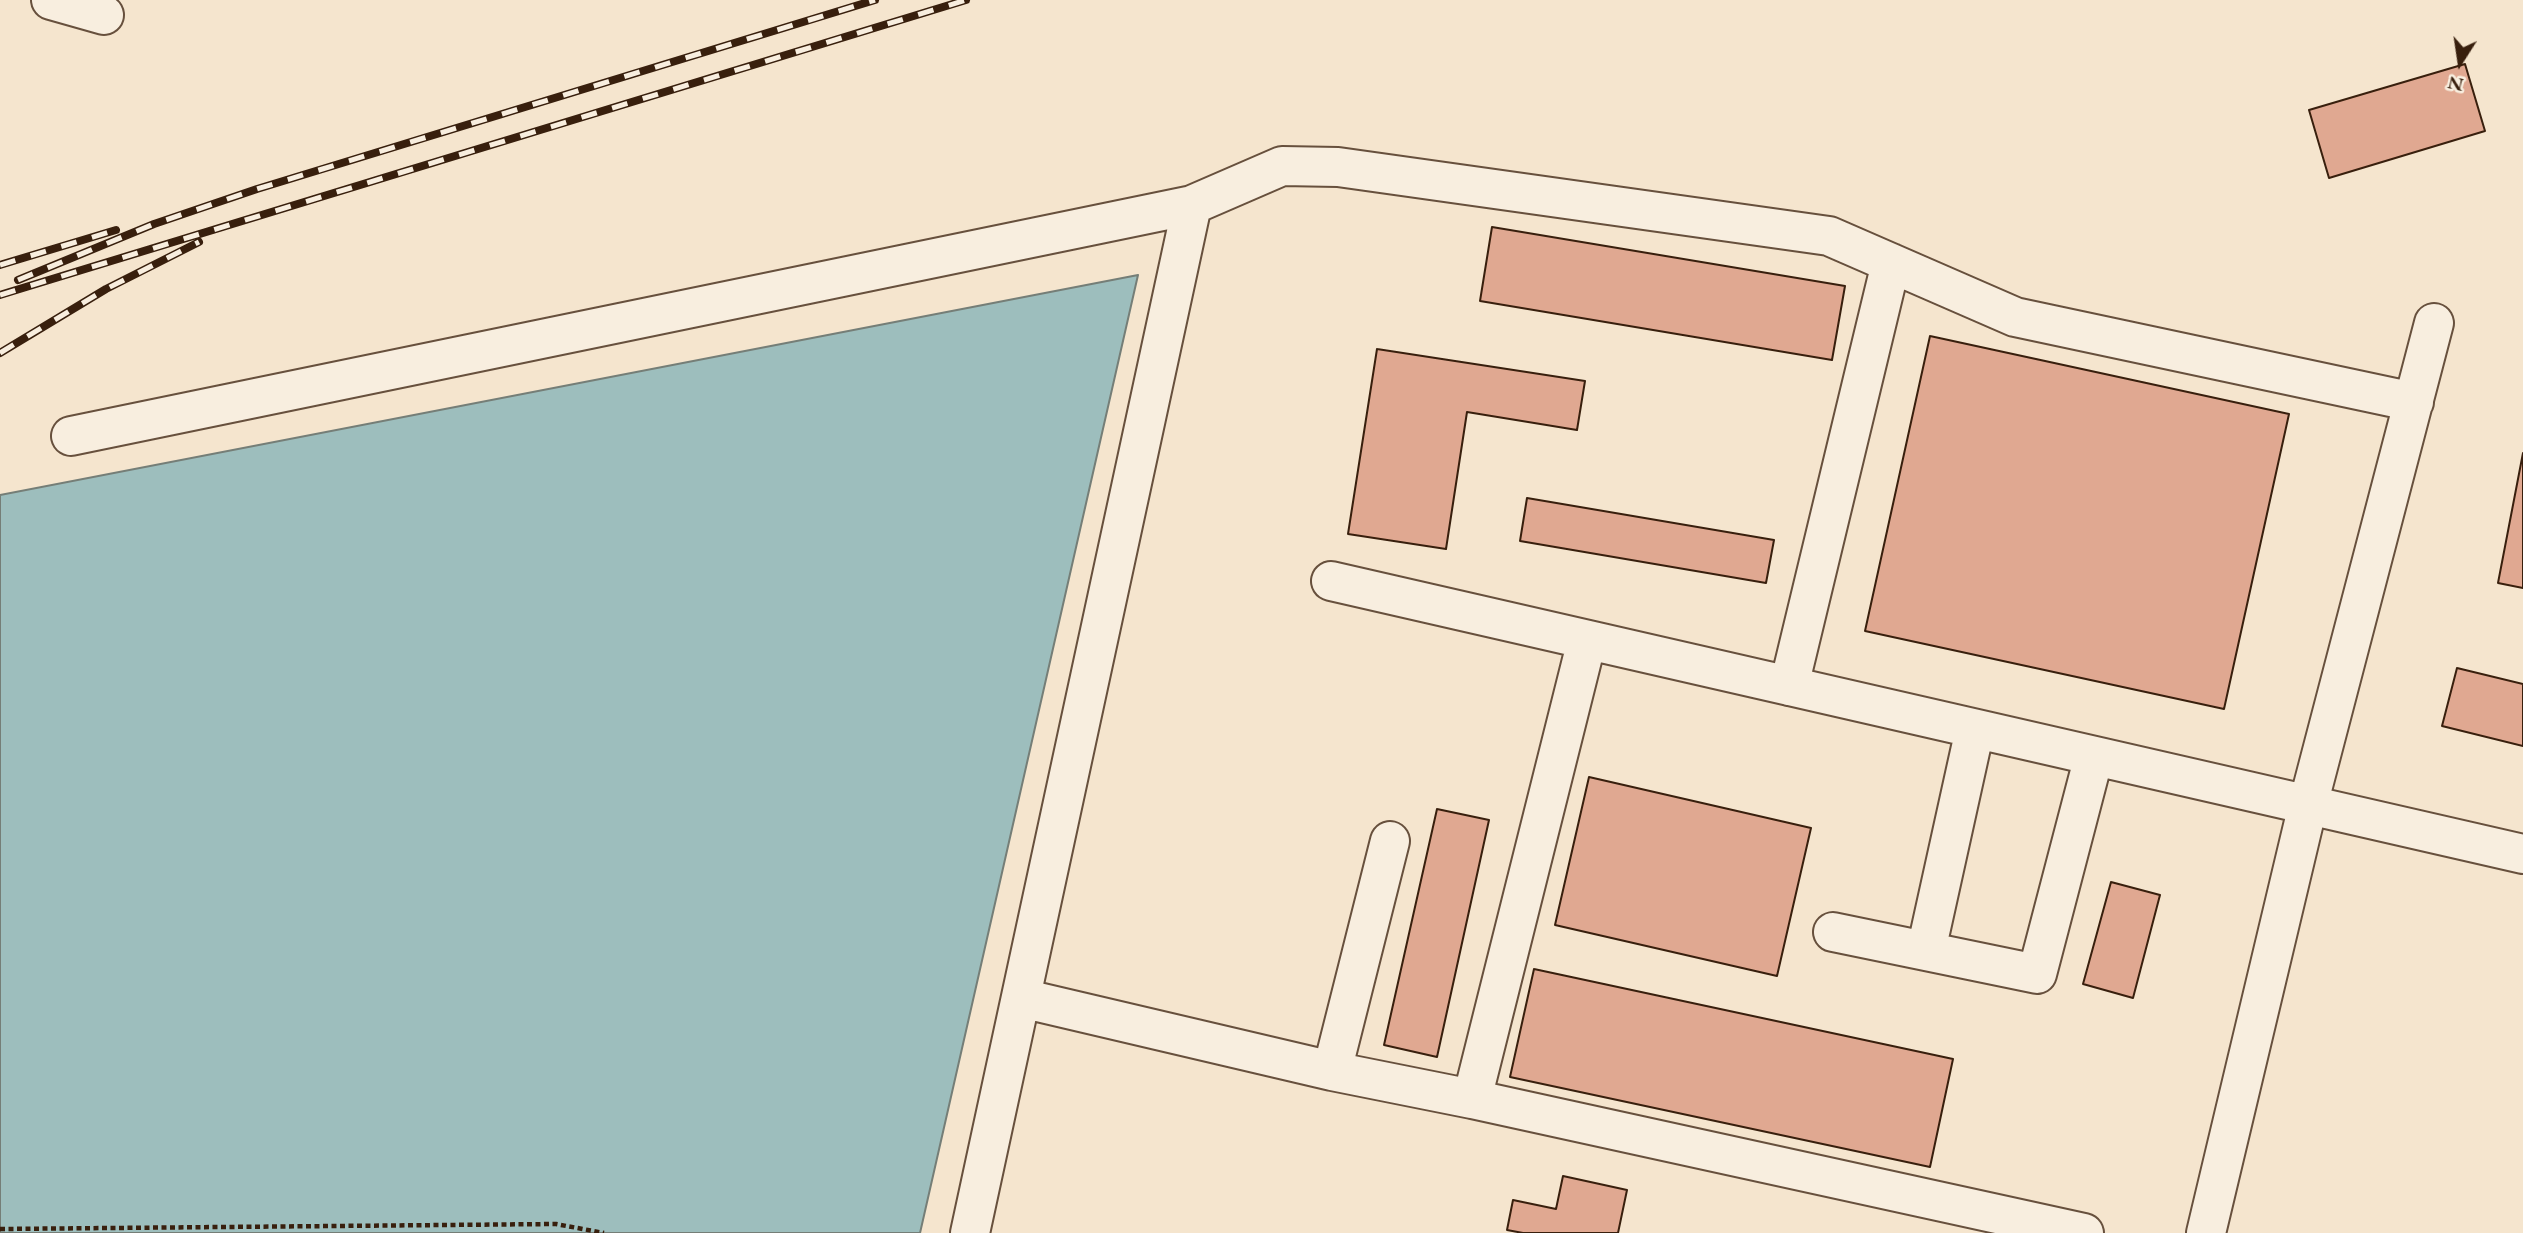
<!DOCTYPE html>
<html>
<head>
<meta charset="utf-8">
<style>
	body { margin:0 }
	#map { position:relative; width:2523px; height:1233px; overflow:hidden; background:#f5e5ce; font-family:"EB Garamond",serif }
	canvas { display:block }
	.north { position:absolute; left:2425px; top:28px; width:70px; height:70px; -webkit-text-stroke:5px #f8eedf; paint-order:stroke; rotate:192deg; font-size:19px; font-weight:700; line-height:28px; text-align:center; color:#381f0d }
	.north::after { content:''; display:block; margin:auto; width:24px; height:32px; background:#381f0d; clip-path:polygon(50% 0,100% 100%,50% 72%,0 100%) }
</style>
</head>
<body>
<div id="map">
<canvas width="2523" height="1233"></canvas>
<div class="north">N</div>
</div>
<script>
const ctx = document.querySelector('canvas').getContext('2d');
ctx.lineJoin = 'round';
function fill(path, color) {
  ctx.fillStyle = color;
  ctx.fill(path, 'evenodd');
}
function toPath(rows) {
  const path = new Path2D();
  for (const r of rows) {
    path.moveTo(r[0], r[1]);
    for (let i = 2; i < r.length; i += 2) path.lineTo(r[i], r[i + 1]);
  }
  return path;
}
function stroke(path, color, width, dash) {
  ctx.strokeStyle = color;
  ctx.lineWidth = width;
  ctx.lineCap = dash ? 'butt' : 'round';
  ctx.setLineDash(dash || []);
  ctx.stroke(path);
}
const water = toPath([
	[1138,275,920,1233,0,1233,0,495,1138,275]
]);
const building = toPath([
	[2465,64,2485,131,2329,178,2309,110,2465,64],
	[1492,227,1845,286,1832,360,1480,301,1492,227],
	[1930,336,2289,414,2224,709,1865,631,1930,336],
	[1377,349,1585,381,1577,430,1467,412,1446,549,1348,534,1377,349],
	[2523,453,2523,588,2498,583,2523,453],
	[1527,498,1774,540,1766,583,1520,541,1527,498],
	[2457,668,2523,684,2523,746,2442,726,2457,668],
	[1589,777,1811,828,1777,976,1555,925,1589,777],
	[1437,809,1489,820,1437,1057,1384,1045,1437,809],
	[2111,882,2160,895,2133,998,2083,984,2111,882],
	[1534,969,1953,1059,1930,1167,1510,1077,1534,969],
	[1563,1176,1627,1190,1618,1233,1523,1233,1507,1230,1513,1200,1556,1209,1563,1176]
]);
const path = toPath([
	[0,1229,556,1224,604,1233]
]);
const minor = toPath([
	[51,0,104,15],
	[71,436,1192,205,1282,166,1338,167,1829,236,2015,317,2414,402],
	[1331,581,2523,854],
	[1587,640,1472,1099,2084,1233],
	[1789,686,1891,263],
	[1833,932,2037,974,2094,756],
	[1926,951,1975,729],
	[1021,998,1332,1071,1472,1099],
	[1332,1071,1390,841],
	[970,1233,1192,205],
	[2206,1233,2308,805,2434,323]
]);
const rail = toPath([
	[0,265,116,230],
	[18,280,154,224,257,189,875,0],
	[0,295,966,0],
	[0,353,106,289,199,242]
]);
fill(water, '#9dbebd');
stroke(water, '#757e77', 2);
fill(building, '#e0a891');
stroke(building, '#381f0d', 2);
stroke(minor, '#67503d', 42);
stroke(path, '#381f0d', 4.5, [5, 3.5]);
stroke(minor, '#f8eedf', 38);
stroke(rail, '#381f0d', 8);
stroke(rail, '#f8eedf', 5, [16]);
</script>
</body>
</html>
